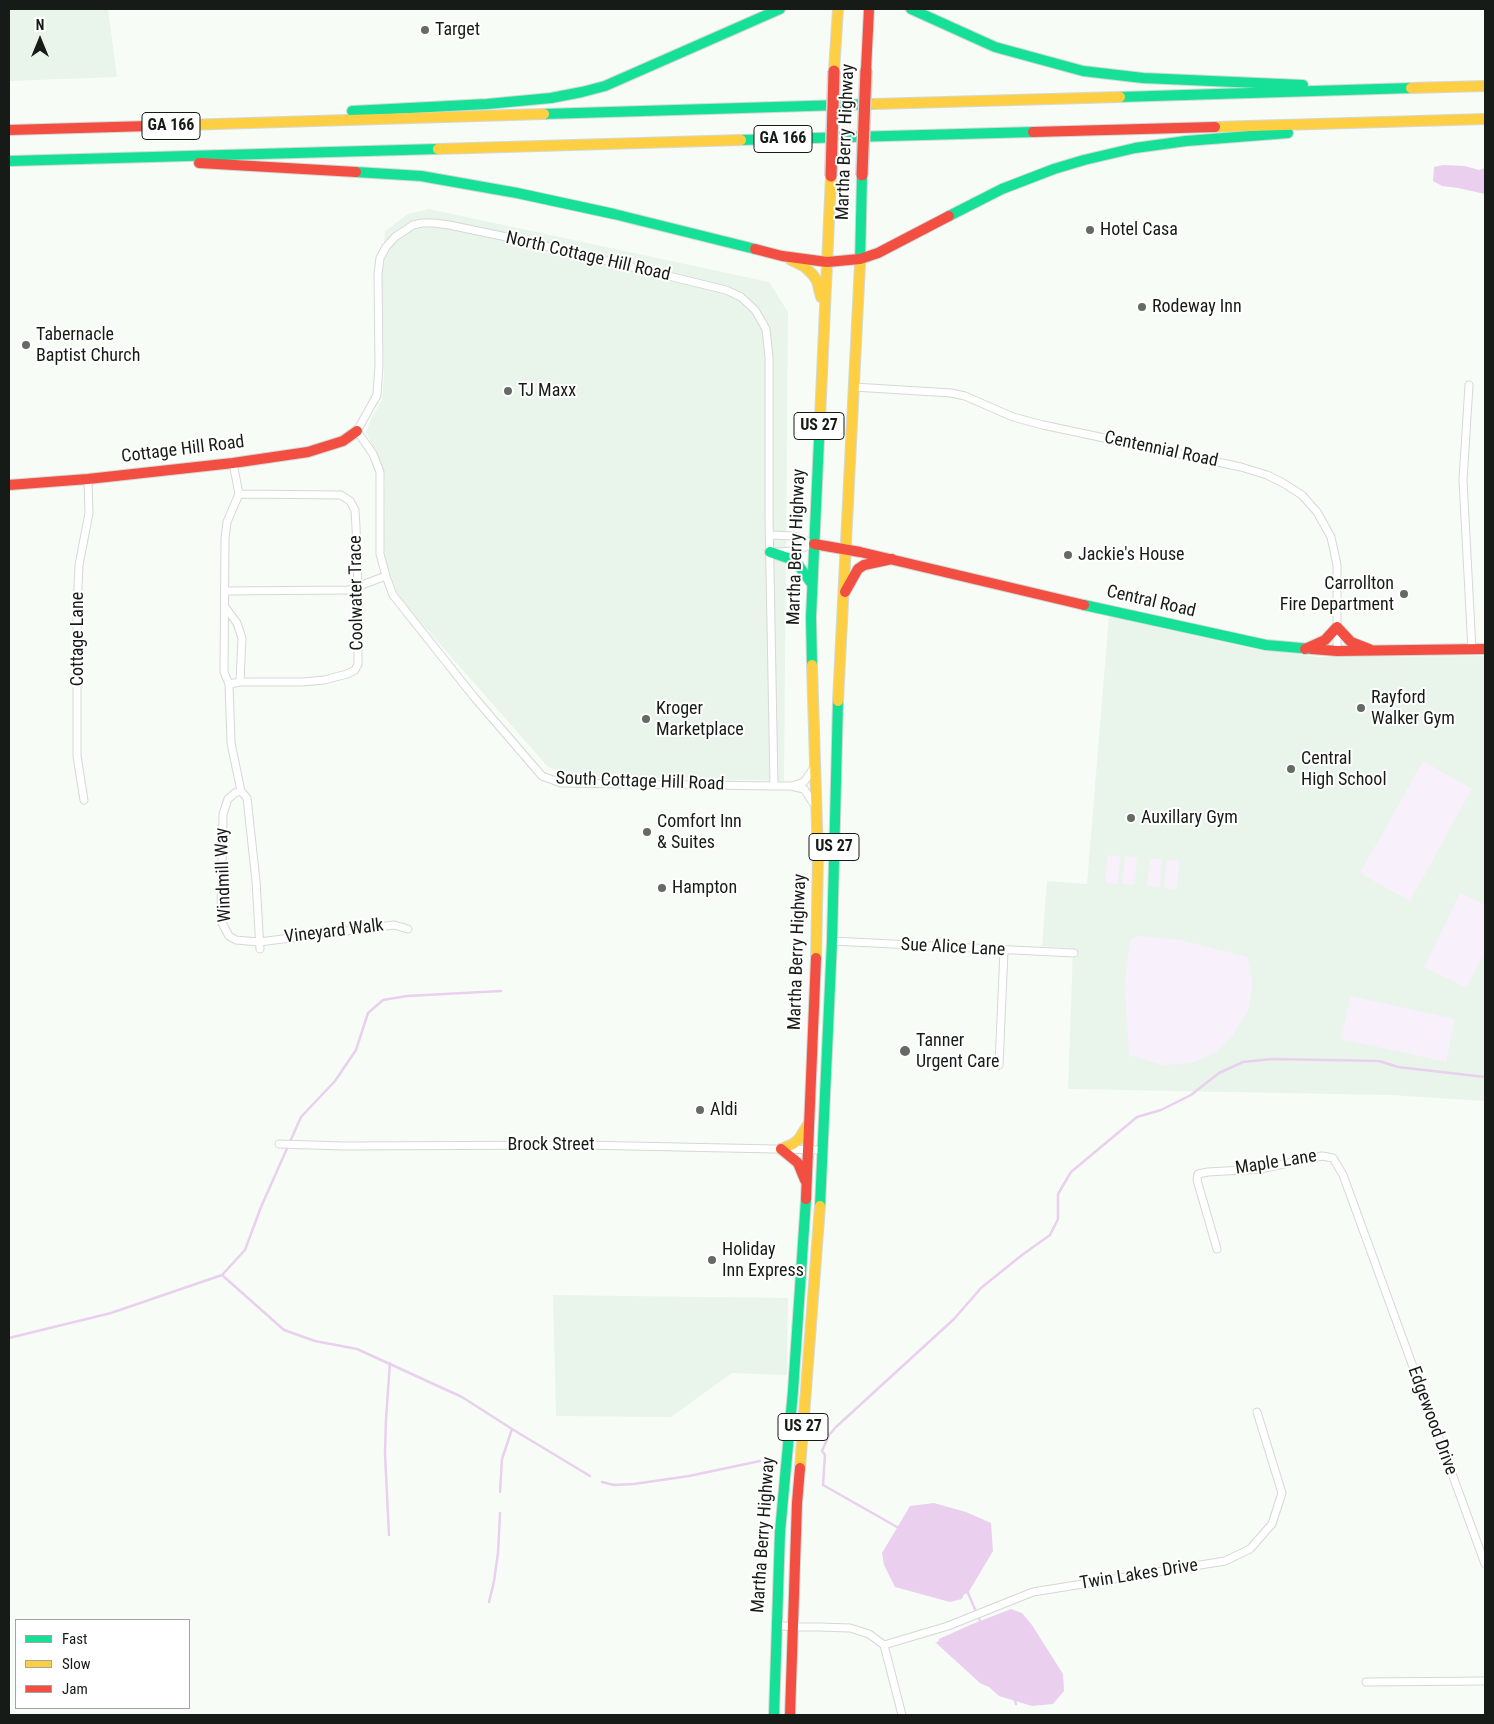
<!DOCTYPE html>
<html>
<head>
<meta charset="utf-8">
<style>
	body { margin:0 }
	#map { position:relative; width:1494px; height:1724px; overflow:hidden; background:#f7fcf7; font-family:"Roboto Condensed",sans-serif }
	canvas { display:block }
	.frame { position:absolute; inset:0; border:10px solid #171b17; pointer-events:none }
	.legend { position:absolute; left:15px; top:1619px; width:175px; height:90px; box-sizing:border-box; background:#fff; border:1px solid #a2a4a2; margin:0; padding:6px 9px; list-style:none; font-size:15px; color:#171b17 }
	.legend li { display:flex; align-items:center; gap:10px; height:25px }
	.legend b { width:25px; border:1px solid #a2a4a2 }
	.north { position:absolute; left:15px; top:15px; width:50px; height:50px; -webkit-text-stroke:4px #fff; paint-order:stroke; rotate:0deg; font-size:14px; font-weight:700; line-height:20px; text-align:center; color:#171b17 }
	.north::after { content:''; display:block; margin:auto; width:18px; height:22px; background:#171b17; clip-path:polygon(50% 0,100% 100%,50% 72%,0 100%) }
</style>
</head>
<body>
<div id="map">
<canvas width="1494" height="1724"></canvas>
<div class="frame"></div>
<ul class="legend">
<li><b style="height:6px;background:#16e098"></b>Fast</li>
<li><b style="height:6px;background:#ffcf43"></b>Slow</li>
<li><b style="height:6px;background:#f24e42"></b>Jam</li>
</ul>
<div class="north">N</div>
</div>
<script>
const ctx = document.querySelector('canvas').getContext('2d');
ctx.lineJoin = 'round';
function fill(path, color) {
  ctx.fillStyle = color;
  ctx.fill(path, 'evenodd');
}
function toPath(rows) {
  const path = new Path2D();
  for (const r of rows) {
    path.moveTo(r[0], r[1]);
    for (let i = 2; i < r.length; i += 2) path.lineTo(r[i], r[i + 1]);
  }
  return path;
}
function stroke(path, color, width, dash) {
  ctx.strokeStyle = color;
  ctx.lineWidth = width;
  ctx.lineCap = dash ? 'butt' : 'round';
  ctx.setLineDash(dash || []);
  ctx.stroke(path);
}
function label(font, color, halo, rows, align = 'center') {
  ctx.font = font + ' "Roboto Condensed",sans-serif';
  ctx.lineWidth = 4;
  ctx.setLineDash([]);
  ctx.textBaseline = 'middle';
  ctx.strokeStyle = halo;
  ctx.fillStyle = color;
  for (const [text, x, y, turn = 0] of rows) {
    ctx.save();
    ctx.translate(x, y);
    ctx.rotate((+turn || 0) * Math.PI / 180);
    ctx.textAlign = isNaN(turn) ? turn : align;
    if (halo) ctx.strokeText(text, 0, 0);
    ctx.fillText(text, 0, 0);
    ctx.restore();
  }
}
const built = toPath([
	[9,9,108,9,117,77,9,81],
	[429,209,769,282,788,312,784,781,577,776,548,767,410,610,398,594,386,562,384,541,385,481,382,466,366,432,372,417,382,400,384,374,382,277,385,231,408,214],
	[1109,616,1253,649,1319,657,1485,656,1485,1101,1390,1095,1068,1089,1073,948,1042,946,1047,881,1087,884],
	[553,1295,788,1298,787,1375,732,1373,671,1417,556,1416]
]);
const green = toPath([
	[1423,761,1472,789,1410,901,1360,873],
	[1108,855,1120,856,1118,884,1105,883],
	[1125,856,1137,857,1135,885,1122,884],
	[1150,859,1162,859,1160,887,1147,886],
	[1167,860,1179,861,1177,889,1164,888],
	[1460,893,1485,905,1485,951,1467,988,1424,967],
	[1140,936,1179,940,1247,957,1253,982,1248,1011,1234,1034,1215,1053,1191,1063,1163,1065,1129,1055,1125,985,1130,941,1134,937],
	[1351,996,1455,1019,1446,1062,1341,1039]
]);
const water = toPath([
	[1443,165,1465,166,1479,170,1485,168,1485,194,1458,188,1442,186,1433,181,1434,167],
	[934,1503,966,1512,991,1523,993,1551,968,1593,964,1594,962,1599,950,1602,895,1587,884,1565,882,1553,910,1506],
	[1011,1609,1022,1613,1032,1625,1063,1674,1064,1691,1053,1704,1032,1706,999,1696,989,1687,980,1683,935,1642,938,1642,939,1639,970,1625]
]);
const stream = toPath([
	[222,1275,284,1330,315,1341,357,1349,462,1397,512,1429,590,1476],
	[9,1338,111,1313,222,1275,245,1250,261,1207,301,1117,335,1081,356,1050,368,1013,383,1000,407,996,501,991],
	[602,1482,614,1485,634,1484,689,1476,760,1461],
	[500,1492,502,1459,512,1429],
	[897,1527,823,1485,825,1455,822,1451,829,1435,836,1427,954,1319,981,1288,1022,1255,1050,1235,1058,1219,1058,1194,1071,1172,1137,1117,1161,1110,1191,1095,1219,1073,1243,1062,1272,1059,1379,1061,1398,1067,1485,1077],
	[389,1535,385,1454,386,1419,390,1363],
	[968,1593,980,1621],
	[489,1602,494,1581,498,1553,500,1513],
	[1015,1700,1016,1704]
]);
const street = toPath([
	[422,223,434,223,449,225,521,240,726,290,741,297,755,310,766,329,769,357,769,516,774,786,561,783,542,776,474,697,393,595,386,576,380,554,380,472,373,454,357,431,377,395,379,365,378,274,380,258,386,247,395,237,413,225,422,223],
	[1469,385,1463,480,1472,650],
	[854,387,951,393,965,396,1013,417,1043,425,1241,467,1267,475,1283,483,1302,495,1317,512,1331,537,1337,565,1337,651],
	[233,463,239,494,227,522,225,539,224,672,229,684,231,743,241,791,247,798,256,881,260,949],
	[769,535,794,536,814,544],
	[778,552,794,551,814,544],
	[226,591,348,590,386,576],
	[225,607,237,623,242,638,240,682],
	[229,684,240,682,302,682,324,680,347,674,355,670,358,664,358,587,356,527,355,510,350,501,341,495,239,494],
	[774,786,791,786,804,789,813,803],
	[792,786,804,782,813,769],
	[241,791,235,793,228,799,223,814,221,913,222,923,229,936,236,940,259,942,394,925,408,929],
	[84,800,77,756,77,607,79,565,89,513,88,479],
	[832,941,1074,953],
	[999,1065,1004,951],
	[279,1144,343,1146,582,1145,823,1150],
	[1217,1249,1197,1180,1198,1174,1208,1172,1260,1169,1322,1156,1333,1158,1343,1175,1485,1564],
	[776,1625,792,1627,819,1627,850,1628,869,1634,884,1645,902,1715],
	[884,1645,948,1626,1033,1592,1225,1561,1250,1549,1272,1524,1282,1493,1257,1412],
	[1366,1682,1485,1681]
]);
const fast = toPath([
	[911,9,995,47,1083,71,1143,78,1303,85],
	[1120,97,1411,88],
	[352,111,487,104,551,98,582,92,605,86,780,9],
	[544,114,874,104],
	[741,140,1033,132],
	[9,161,438,149],
	[356,172,421,176,517,193,614,214,755,249],
	[949,216,1002,189,1054,169,1084,160,1135,148,1186,141,1288,133],
	[860,264,862,175],
	[770,552,788,558,799,566,812,584],
	[1084,605,1266,645,1312,649],
	[812,665,811,617,820,418],
	[820,1206,832,941,838,701],
	[774,1715,780,1532,793,1391,806,1199]
]);
const slow = toPath([
	[834,71,838,9],
	[1411,88,1485,86],
	[874,104,1120,97],
	[184,125,544,114],
	[1215,127,1485,119],
	[438,149,741,140],
	[791,260,805,267,813,275,817,281,821,297],
	[820,418,831,176],
	[812,665,818,858,816,958],
	[838,701,860,264],
	[781,1149,793,1144,799,1139,809,1123],
	[800,1468,820,1206]
]);
const jam = toPath([
	[866,70,869,9],
	[9,130,184,125],
	[1033,132,1215,127],
	[199,163,356,172],
	[755,249,782,256,827,262,860,259,878,253,949,216],
	[9,485,88,479,233,463,308,452,343,441,357,431],
	[814,544,860,552,1084,605],
	[845,592,858,569,864,565,892,559],
	[1305,649,1325,640,1337,627,1351,642,1369,649],
	[1312,649,1337,651,1485,649],
	[781,1149,798,1163,805,1180],
	[806,1199,816,958],
	[790,1715,797,1503,800,1468]
]);
const jamBridge = toPath([
	[862,175,866,70],
	[831,176,834,71]
]);
const markers = [
	[425,30,5,"#656a65"],
	[1090,230,5,"#656a65"],
	[1142,307,5,"#656a65"],
	[26,345,5,"#656a65"],
	[508,391,5,"#656a65"],
	[1068,555,5,"#656a65"],
	[1404,594,5,"#656a65"],
	[1361,708,5,"#656a65"],
	[646,719,5,"#656a65"],
	[1291,769,5,"#656a65"],
	[1131,818,5,"#656a65"],
	[647,832,5,"#656a65"],
	[662,888,5,"#656a65"],
	[905,1051,6,"#656a65"],
	[700,1110,5,"#656a65"],
	[712,1260,5,"#656a65"]
];
const shields = [
	[171,126,58],
	[783,139,58],
	[819,426,50],
	[834,847,50],
	[803,1427,50]
];
const shieldNames = [
	["GA 166",171,126],
	["GA 166",783,139],
	["US 27",819,426],
	["US 27",834,847],
	["US 27",803,1427]
];
const poiNames = [
	["Target",435,30],
	["Hotel Casa",1100,230],
	["Rodeway Inn",1152,307],
	["Tabernacle",36,335],
	["Baptist Church",36,356],
	["TJ Maxx",518,391],
	["Jackie's House",1078,555],
	["Carrollton",1394,584,"right"],
	["Fire Department",1394,605,"right"],
	["Rayford",1371,698],
	["Walker Gym",1371,719],
	["Kroger",656,709],
	["Marketplace",656,730],
	["Central",1301,759],
	["High School",1301,780],
	["Auxillary Gym",1141,818],
	["Comfort Inn",657,822],
	["& Suites",657,843],
	["Hampton",672,888],
	["Tanner",916,1041],
	["Urgent Care",916,1062],
	["Aldi",710,1110],
	["Holiday",722,1250],
	["Inn Express",722,1271]
];
const streetNames = [
	["Martha Berry Highway",846,142,-88],
	["North Cottage Hill Road",588,257,13],
	["Cottage Hill Road",183,450,-7],
	["Centennial Road",1161,450,12],
	["Martha Berry Highway",797,547,-88],
	["Coolwater Trace",357,593,-91],
	["Central Road",1151,602,13],
	["Cottage Lane",78,639,-90],
	["South Cottage Hill Road",640,782,2],
	["Windmill Way",224,875,-92],
	["Vineyard Walk",334,932,-7],
	["Sue Alice Lane",953,948,3],
	["Martha Berry Highway",798,952,-88],
	["Brock Street",551,1145],
	["Maple Lane",1276,1163,-9],
	["Edgewood Drive",1432,1421,70],
	["Martha Berry Highway",764,1535,-86],
	["Twin Lakes Drive",1139,1575,-9]
];
fill(built, '#e9f5ea');
fill(green, '#f8f0fa');
fill(water, '#eacfef');
stroke(stream, '#eacfef', 2.5);
stroke(street, '#d4d9d5', 9);
stroke(fast, '#d4d9d5', 12);
stroke(slow, '#d4d9d5', 12);
stroke(jam, '#d4d9d5', 12);
stroke(street, '#fefffe', 7);
stroke(fast, '#16e098', 10);
stroke(slow, '#ffcf43', 10);
stroke(jam, '#f24e42', 10);
stroke(jamBridge, '#d4d9d5', 14, []);
stroke(jamBridge, '#f24e42', 11);
for (const [x, y, r, color] of markers) {
  const dot = new Path2D();
  dot.arc(x, y, r, 0, 2 * Math.PI);
  ctx.fillStyle = color;
  ctx.fill(dot);
  stroke(dot, '#fff', 2);
}
for (const [x, y, w] of shields) {
  const box = new Path2D();
  box.roundRect(x - w / 2, y - 13.5, w, 27, 4);
  ctx.fillStyle = '#fff';
  ctx.fill(box);
  stroke(box, '#171b17', 1);
}
label('bold 16px', '#171b17', null, shieldNames);
label('18px', '#171b17', '#fff', poiNames, 'left');
label('18px', '#171b17', '#fff', streetNames);
</script>
</body>
</html>
